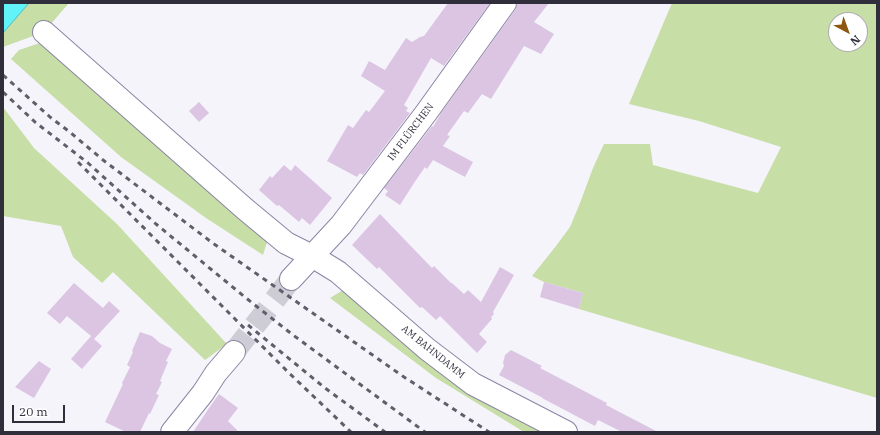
<!DOCTYPE html>
<html>
<head>
<meta charset="utf-8">
<style>
	body { margin:0 }
	#map { position:relative; width:880px; height:435px; overflow:hidden; background:#f5f4fb; font-family:"IBM Plex Serif",serif }
	canvas { display:block }
	.frame { position:absolute; inset:0; border:4px solid #312e3c; pointer-events:none }
	.north { position:absolute; left:828px; top:12px; width:40px; height:40px; box-sizing:border-box; background:#fff; border:1px solid #adabb1; border-radius:50%; rotate:139deg; font-size:11px; font-weight:700; line-height:16px; text-align:center; color:#312e3c }
	.north::after { content:''; display:block; margin:auto; width:14px; height:18px; background:#8f570e; clip-path:polygon(50% 0,100% 100%,50% 72%,0 100%) }
	.scale { position:absolute; left:12px; top:405px; width:53px; height:18px; box-sizing:border-box; border:2px solid #312e3c; border-top:0; padding-left:5px; font-size:12px; line-height:14px; white-space:nowrap; color:#312e3c; -webkit-text-stroke:3px #fff; paint-order:stroke }
</style>
</head>
<body>
<div id="map">
<canvas width="880" height="435"></canvas>
<div class="frame"></div>
<div class="north">N</div>
<div class="scale">20 m</div>
</div>
<script>
const ctx = document.querySelector('canvas').getContext('2d');
ctx.lineJoin = 'round';
function fill(path, color) {
  ctx.fillStyle = color;
  ctx.fill(path, 'evenodd');
}
function toPath(rows) {
  const path = new Path2D();
  for (const r of rows) {
    path.moveTo(r[0], r[1]);
    for (let i = 2; i < r.length; i += 2) path.lineTo(r[i], r[i + 1]);
  }
  return path;
}
function stroke(path, color, width, dash) {
  ctx.strokeStyle = color;
  ctx.lineWidth = width;
  ctx.lineCap = dash ? 'butt' : 'round';
  ctx.setLineDash(dash || []);
  ctx.stroke(path);
}
function label(font, color, halo, rows, align = 'center') {
  ctx.font = font + ' "IBM Plex Serif",serif';
  ctx.lineWidth = 3;
  ctx.setLineDash([]);
  ctx.textBaseline = 'middle';
  ctx.strokeStyle = halo;
  ctx.fillStyle = color;
  for (const [text, x, y, turn = 0] of rows) {
    ctx.save();
    ctx.translate(x, y);
    ctx.rotate((+turn || 0) * Math.PI / 180);
    ctx.textAlign = isNaN(turn) ? turn : align;
    if (halo) ctx.strokeText(text, 0, 0);
    ctx.fillText(text, 0, 0);
    ctx.restore();
  }
}
const green = toPath([
	[29,3,69,3,44,32,3,47,3,33],
	[672,3,877,3,877,398,579,309,583,293,544,282,532,276,556,246,570,227,580,203,593,168,604,144,650,144,653,165,758,193,781,147,699,121,629,104],
	[836,20,860,20,860,44,836,44],
	[43,42,268,239,263,255,206,218,121,157,11,59,19,50],
	[3,107,34,148,117,224,227,344,205,360,113,272,102,283,73,257,61,226,3,216],
	[343,290,545,432,524,432,436,378,330,298]
]);
const water = toPath([
	[3,3,29,3,3,33,3,3]
]);
const building = toPath([
	[448,3,490,3,444,66,431,58,404,105,408,108,406,111,410,113,363,175,360,173,357,177,327,161,348,125,353,128,366,110,369,112,385,91,361,76,369,61,385,70,406,38,412,42,420,37,424,36],
	[517,3,549,3,534,22,554,34,541,54,524,46,491,99,482,94,468,113,464,111,447,135,450,136,443,146,473,162,465,177,433,160,427,169,425,167,414,183,400,205,385,195,388,191,384,188,432,126,433,127,441,113,515,10],
	[199,102,209,113,199,122,189,111],
	[284,165,291,171,295,165,332,198,310,225,302,218,299,222,279,205,277,206,259,190,270,176,272,178],
	[380,214,432,268,434,266,451,283,452,283,464,294,468,290,481,302,500,267,514,275,493,312,494,314,491,317,492,319,479,334,487,342,477,353,440,316,436,320,422,307,420,308,379,267,377,269,352,245],
	[544,282,583,293,579,309,540,297],
	[74,283,103,308,109,301,120,311,94,339,102,346,82,369,71,359,91,336,67,316,60,324,47,313],
	[140,332,152,336,160,343,172,349,166,361,168,362,160,381,162,382,156,394,159,395,150,414,149,413,140,432,126,432,105,422,123,384,122,383,130,367,127,365,133,352,132,351],
	[511,350,542,366,540,368,607,403,606,405,658,432,622,432,598,420,595,426,542,398,543,398,499,375,504,366,503,363,505,355],
	[39,361,51,369,34,398,15,387],
	[219,394,238,408,228,421,239,432,193,432,209,408]
]);
const minorTunnel = toPath([
	[234,352,291,279]
]);
const minor = toPath([
	[44,32,245,209,286,243,312,256,338,272,427,349,473,384,566,432],
	[291,279,341,225,426,113,505,3],
	[172,432,203,393,216,373,234,352]
]);
const rail = toPath([
	[3,75,50,117,71,133,103,160,214,244,404,377,489,432],
	[3,92,35,122,88,163,156,224,246,298,293,335,425,432],
	[78,162,288,372,351,432],
	[248,325,325,388,385,432]
]);
const streetNames = [
	["IM FLÜRCHEN",411,132,-53],
	["AM BAHNDAMM",433,352,39]
];
fill(green, '#c7dea6');
fill(water, '#62f3f9');
stroke(water, '#53b8c0', 1);
fill(building, '#dbc5e3');
stroke(minorTunnel, '#ceccd5', 22, [22, 11]);
stroke(minor, '#8b85a4', 24);
stroke(minor, '#fff', 22);
stroke(rail, '#605e6a', 3, [5, 5]);
label('10px', '#312e3c', '#fff', streetNames);
</script>
</body>
</html>
